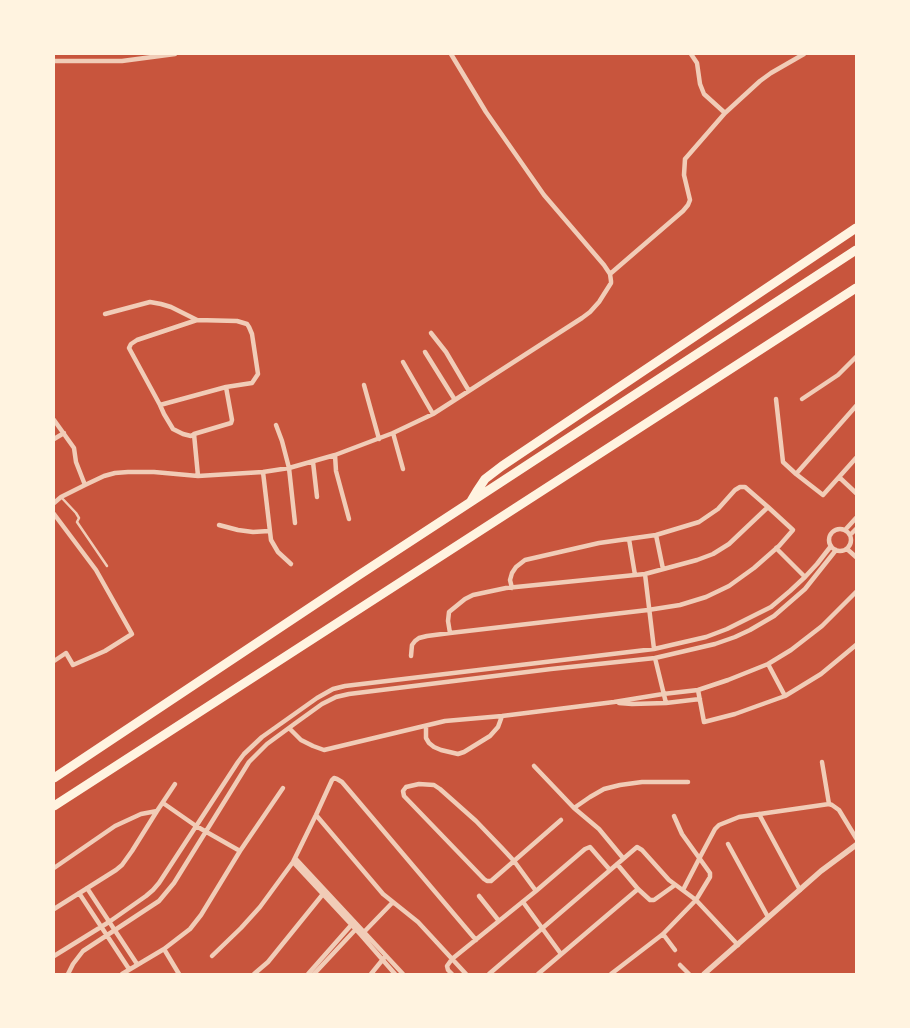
<!DOCTYPE html>
<html>
<head>
<meta charset="utf-8">
<style>
	body { margin:0 }
	#map { position:relative; width:910px; height:1028px; overflow:hidden; background:#c8553d; font-family:"Exo 2",sans-serif }
	canvas { display:block }
	.frame { position:absolute; inset:0; border:55px solid #fff3e0; pointer-events:none }
</style>
</head>
<body>
<div id="map">
<canvas width="910" height="1028"></canvas>
<div class="frame"></div>
</div>
<script>
const ctx = document.querySelector('canvas').getContext('2d');
ctx.lineJoin = 'round';
function toPath(rows) {
  const path = new Path2D();
  for (const r of rows) {
    if (r.length === 3) {
      path.moveTo(r[0] + r[2], r[1]);
      path.arc(r[0], r[1], r[2], 0, 2 * Math.PI);
      continue;
    }
    path.moveTo(r[0], r[1]);
    for (let i = 2; i < r.length; i += 2) path.lineTo(r[i], r[i + 1]);
  }
  return path;
}
function stroke(path, color, width, dash) {
  ctx.strokeStyle = color;
  ctx.lineWidth = width;
  ctx.lineCap = dash ? 'butt' : 'round';
  ctx.setLineDash(dash || []);
  ctx.stroke(path);
}
const service = toPath([
	[61,497,76,513,79,518,77,522,107,566]
]);
const minor = toPath([
	[691,54,697,63,700,84,704,94,725,113],
	[54,61,122,61,175,54],
	[610,274,683,211,688,205,690,200,684,175,685,159,725,113,760,81,771,73,804,54],
	[105,314,150,302,161,304,171,307,197,320,237,321,247,324,249,327,252,334,258,374,252,383,226,387,160,405],
	[197,320,137,340,131,344,129,348,160,405,164,414,173,429,183,434,191,436,194,434,198,476],
	[431,333,446,352,469,391],
	[425,352,455,400],
	[403,362,433,414],
	[364,385,379,439],
	[776,399,783,462,796,474,823,495,856,458],
	[802,399,838,375,856,357],
	[54,420,74,448,76,462,85,485],
	[276,425,282,441,289,468,295,523],
	[393,433,403,469],
	[194,434,231,423,232,420,226,387],
	[54,439,64,433],
	[335,455,336,471,349,519],
	[313,462,317,497],
	[263,472,271,540,278,552,291,564],
	[796,474,856,406],
	[839,477,856,493],
	[54,503,61,497,85,485,104,476,115,473,128,472,154,472,198,476,263,472,289,468,335,455,393,433,433,414,582,318,590,312,599,302,611,283,611,281,610,274,604,265,544,195,486,112,451,54],
	[54,514,96,570,132,634,105,651,73,665,66,653,54,661],
	[219,525,238,530,253,532,269,531],
	[840,540,11],
	[845,530,856,518],
	[656,535,663,569],
	[850,535,856,529],
	[629,539,635,575],
	[776,548,805,577],
	[847,549,856,557],
	[645,574,654,649],
	[512,588,510,580,512,573,516,567,525,560,599,543,656,535,699,522,718,509,735,490,740,487,745,487,768,507],
	[411,656,412,645,415,641,419,638,427,636,450,633,648,610,680,605,706,597,729,586,754,568,779,546,793,530,768,507,729,544,713,554,697,560,645,574,506,588,473,595,465,599,449,612,448,621,450,633],
	[655,658,666,703],
	[768,664,785,696],
	[698,690,704,722,735,714,785,696,821,674,856,645],
	[619,703,632,704,666,703,700,699],
	[426,726,426,738,429,743,434,747,441,750,458,754,464,752,490,736,498,727,502,716],
	[289,728,301,740,313,746,324,750,445,721,502,716,614,702,663,694,698,690,728,680,768,664,791,650,822,626,856,592],
	[822,762,829,804],
	[534,766,574,808,599,829,623,858],
	[163,803,196,826,240,851],
	[574,808,590,797,604,789,620,785,642,782,688,782],
	[759,814,800,890],
	[316,815,383,894,418,922,466,974],
	[728,844,768,917],
	[295,858,403,974],
	[293,862,361,935,395,974],
	[617,864,638,889,650,900,654,900,675,885],
	[54,868,115,826,141,814,157,811],
	[87,888,137,964],
	[683,890,699,859,715,829,719,825,739,817,829,804,832,805,839,810,856,838],
	[536,891,514,861,501,847,476,821,440,789,434,785,419,784,406,787,403,791,404,796,484,879,487,881,491,881,514,861,561,820],
	[79,893,129,969],
	[479,896,499,921],
	[523,902,561,954],
	[54,909,116,870,122,865,132,851,157,811,175,784],
	[364,932,393,902],
	[663,934,675,950],
	[164,949,179,974],
	[54,956,109,922,146,896,153,890,159,883,238,762,244,754,262,737,317,698,333,689,345,686,654,649,706,637,727,629,771,607,790,591,805,577,817,564,831,546],
	[212,956,241,928,260,907,293,862,316,815,332,780,334,778,337,779,342,782,476,940],
	[680,965,689,974],
	[68,974,73,964,83,951,159,901,174,883,249,762,267,744,297,722,322,704,336,697,349,694,551,669,655,658,715,644,735,637,750,630,774,616,805,589,836,550],
	[122,974,164,949,190,929,201,915,240,851,283,788],
	[254,974,268,962,323,894],
	[308,974,353,923],
	[314,974,356,929],
	[371,974,384,958],
	[452,974,448,970,447,966,452,959,536,891,585,849,590,847,610,870],
	[489,974,637,847,642,850,669,880,696,900,738,945],
	[538,974,638,889],
	[611,974,663,934,696,900,710,877,710,873,682,834,674,816]
]);
const tertiary = toPath([
	[704,974,821,871,856,845]
]);
const motorway = toPath([
	[471,501,477,491,485,479,502,466,856,228],
	[54,778,359,575,856,250],
	[54,806,856,288]
]);
stroke(service, '#f1ccb7', 2.5);
stroke(minor, '#f1ccb7', 4.5);
stroke(tertiary, '#f1ccb7', 5.5);
stroke(motorway, '#fff3e0', 9);
</script>
</body>
</html>
